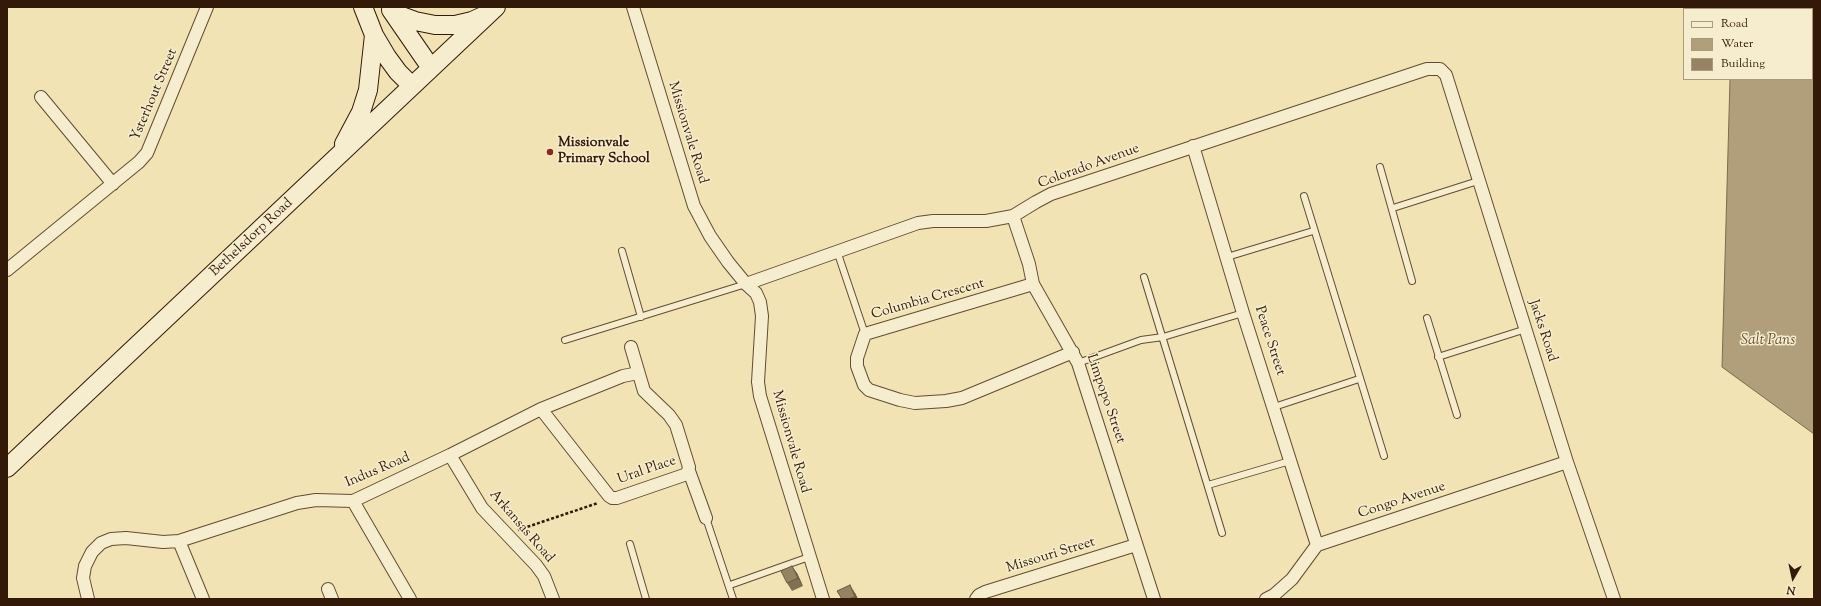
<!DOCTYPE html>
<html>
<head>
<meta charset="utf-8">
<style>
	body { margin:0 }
	#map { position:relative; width:1821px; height:606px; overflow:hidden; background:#f1e3b4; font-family:"Sorts Mill Goudy",serif }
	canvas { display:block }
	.frame { position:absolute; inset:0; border:8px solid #331a08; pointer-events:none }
	.legend { position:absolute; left:1683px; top:8px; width:130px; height:72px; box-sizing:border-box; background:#f6edce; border:1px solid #a8997f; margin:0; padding:5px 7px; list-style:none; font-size:12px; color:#331a08 }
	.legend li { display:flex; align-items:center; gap:8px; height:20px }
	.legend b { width:20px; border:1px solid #a8997f }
	.north { position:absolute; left:1773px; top:558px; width:40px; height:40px; -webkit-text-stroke:3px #f6edce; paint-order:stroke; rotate:189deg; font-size:11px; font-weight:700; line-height:16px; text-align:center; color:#331a08 }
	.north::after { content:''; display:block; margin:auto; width:14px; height:18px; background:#331a08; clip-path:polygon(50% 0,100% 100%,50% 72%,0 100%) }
</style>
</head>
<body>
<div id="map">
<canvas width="1821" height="606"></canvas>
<div class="frame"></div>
<ul class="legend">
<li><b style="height:5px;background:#f6edce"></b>Road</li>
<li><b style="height:11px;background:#b09f7a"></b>Water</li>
<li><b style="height:11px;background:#968361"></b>Building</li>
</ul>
<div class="north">N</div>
</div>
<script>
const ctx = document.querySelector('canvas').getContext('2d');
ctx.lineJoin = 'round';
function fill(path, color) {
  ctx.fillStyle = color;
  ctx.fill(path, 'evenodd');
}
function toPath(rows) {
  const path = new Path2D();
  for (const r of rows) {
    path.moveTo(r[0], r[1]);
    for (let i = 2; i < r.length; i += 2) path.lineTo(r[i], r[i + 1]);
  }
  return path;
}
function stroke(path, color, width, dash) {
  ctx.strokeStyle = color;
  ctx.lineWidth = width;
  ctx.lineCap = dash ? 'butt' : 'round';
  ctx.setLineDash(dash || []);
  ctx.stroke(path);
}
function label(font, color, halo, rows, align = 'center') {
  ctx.font = font + ' "Sorts Mill Goudy",serif';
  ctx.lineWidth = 3;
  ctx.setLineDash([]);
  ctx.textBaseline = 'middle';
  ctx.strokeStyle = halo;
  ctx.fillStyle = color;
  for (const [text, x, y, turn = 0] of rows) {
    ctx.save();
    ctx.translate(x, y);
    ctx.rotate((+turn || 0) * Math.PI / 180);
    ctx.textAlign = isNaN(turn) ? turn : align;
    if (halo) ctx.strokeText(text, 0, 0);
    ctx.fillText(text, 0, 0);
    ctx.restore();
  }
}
const water = toPath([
	[1732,7,1814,7,1814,434,1722,367,1730,79,1812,79,1812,9,1732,9,1732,7]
]);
const path = toPath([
	[518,530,598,503]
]);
const lane = toPath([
	[1380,167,1412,281],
	[1304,196,1384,456],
	[1393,208,1478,181],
	[622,251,641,317],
	[837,251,865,334],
	[1227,257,1313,231],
	[1144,277,1222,533],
	[1427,318,1457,415],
	[565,340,746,284],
	[1438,357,1526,329],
	[1078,363,1141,340,1163,337,1243,313],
	[1274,407,1359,379],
	[1208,485,1290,461],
	[706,518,733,599],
	[630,544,646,599],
	[730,585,809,557]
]);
const street = toPath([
	[633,7,694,206,710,236,728,262,746,284,756,293,760,302,762,316,758,382,760,396,823,599],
	[41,97,113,184],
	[1193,146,1243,313,1317,545],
	[1013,216,1029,264,1033,284,1078,363,1154,599],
	[7,270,139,162,147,153,207,7],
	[746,284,918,223,933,221,986,221,1013,216,1036,202,1051,194,1427,69,1440,69,1446,75,1567,462,1614,599],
	[1033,284,865,334,857,358,857,366,864,385,869,390,900,400,915,403,946,401,962,398,1073,352],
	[541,409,609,496,612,498,617,498,687,474,689,467,676,425,669,415,644,391,631,347],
	[450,455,482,508,536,565,544,576,553,599],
	[689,471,706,518],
	[353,501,410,599],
	[328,589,332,599],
	[88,599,83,578,85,566,92,552,101,543,111,539,126,538,163,542,179,541],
	[203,599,179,541,297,503,316,500,353,501,450,455,541,409,623,376,638,373],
	[976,599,979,595,985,592,1136,545],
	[1266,599,1274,595,1292,579,1317,545,1567,462]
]);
const secondary = toPath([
	[363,7,374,35,387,57,398,72,412,86],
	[391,10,431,68],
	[393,13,415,21,435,25,455,25,472,21,483,16],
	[344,144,361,112,368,90,374,35],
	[7,468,496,7]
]);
const wall = toPath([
	[797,573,803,586,792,591,787,583],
	[855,593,858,599,842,599]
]);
const shadedWall = toPath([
	[792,566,797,573,803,586,798,578],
	[850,585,855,593,858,599,856,599,855,597]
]);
const building = toPath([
	[792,566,798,578,787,583,781,571,792,566],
	[850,585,855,597,848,599,842,599,837,591,850,585]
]);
const markers = [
	[550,152,4,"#8f2418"]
];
const streetNames = [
	["Ysterhout Street",155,95,-67],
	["Missionvale Road",687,133,73],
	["Colorado Avenue",1089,167,-20],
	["Bethelsdorp Road",252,238,-43],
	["Columbia Crescent",928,300,-16],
	["Jacks Road",1542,331,72],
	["Peace Street",1269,341,72],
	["Limpopo Street",1105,399,71],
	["Missionvale Road",790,442,74],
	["Indus Road",378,471,-23],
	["Ural Place",647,471,-19],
	["Congo Avenue",1402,501,-18],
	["Arkansas Road",521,527,49],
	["Missouri Street",1051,556,-17]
];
const poiNames = [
	["Missionvale",558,144],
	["Primary School",558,160]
];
const waterNames = [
	["Salt Pans",1768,341]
];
fill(water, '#b09f7a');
stroke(water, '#7e6a4c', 1);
stroke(lane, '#624c33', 8);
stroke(street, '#624c33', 14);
stroke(secondary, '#331a08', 20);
stroke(path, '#331a08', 2.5, [3, 2]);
stroke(lane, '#f6edce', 6);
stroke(street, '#f6edce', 12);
stroke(secondary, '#f6edce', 18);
fill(wall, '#817153');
fill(shadedWall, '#695c44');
fill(building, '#968361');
stroke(building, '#695c44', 1);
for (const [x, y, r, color] of markers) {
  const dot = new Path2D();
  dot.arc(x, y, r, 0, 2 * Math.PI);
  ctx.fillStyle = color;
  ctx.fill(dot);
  stroke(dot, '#f6edce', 1.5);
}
label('14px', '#331a08', '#f6edce', streetNames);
label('bold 14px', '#331a08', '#f6edce', poiNames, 'left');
label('italic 15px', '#654f36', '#f6edce', waterNames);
</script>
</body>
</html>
